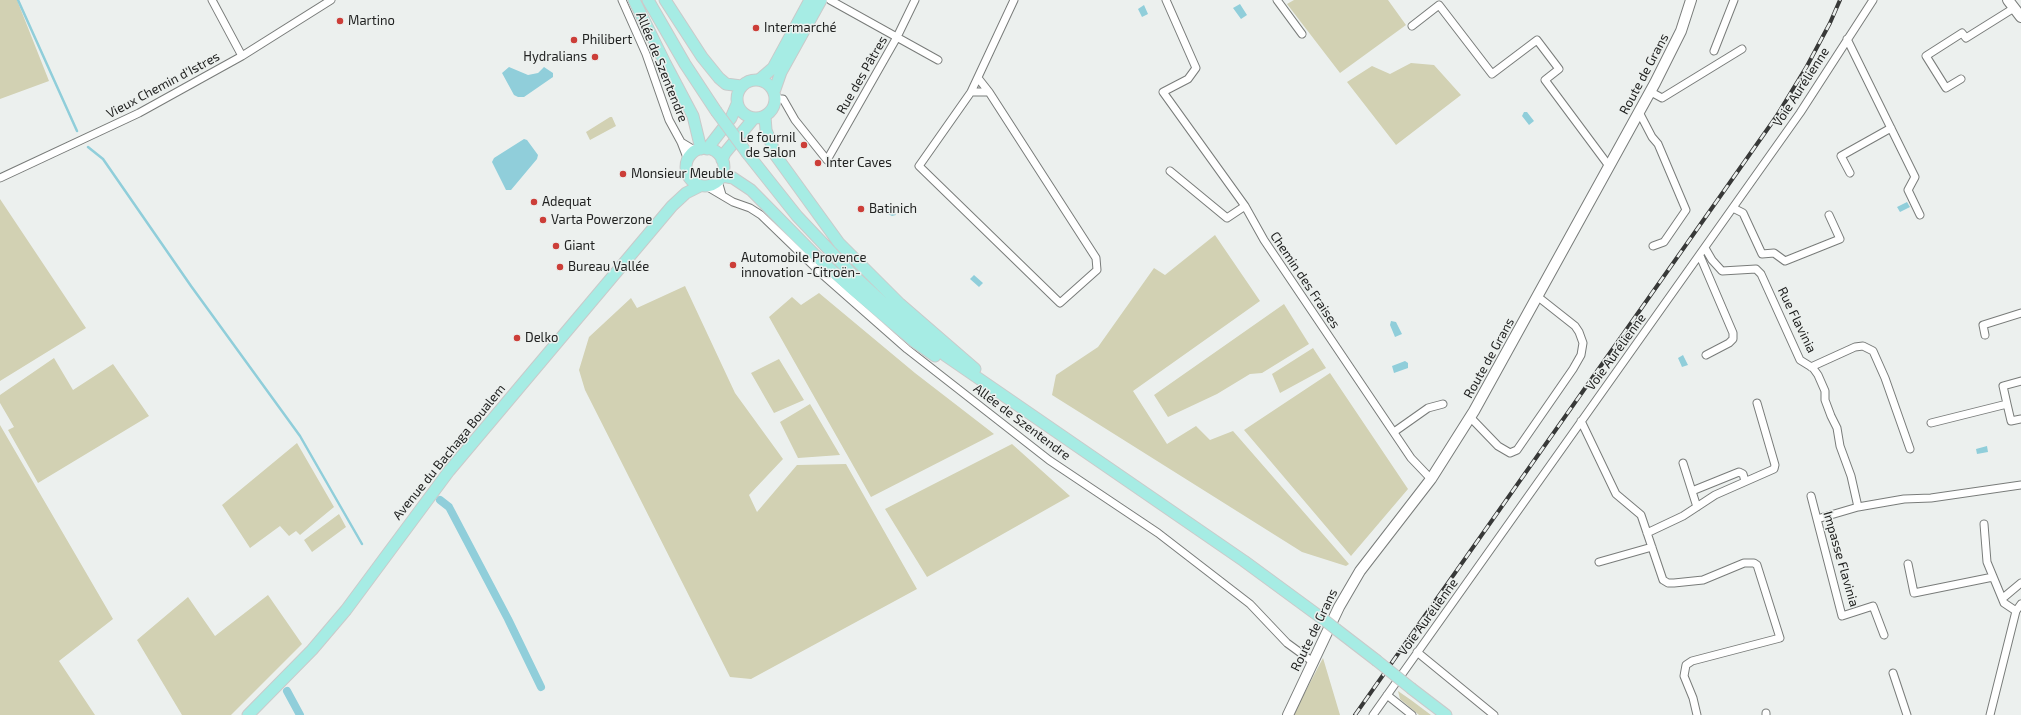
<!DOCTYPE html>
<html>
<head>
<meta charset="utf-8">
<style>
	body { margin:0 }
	canvas { display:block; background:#ecf0ee }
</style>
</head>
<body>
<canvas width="2021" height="715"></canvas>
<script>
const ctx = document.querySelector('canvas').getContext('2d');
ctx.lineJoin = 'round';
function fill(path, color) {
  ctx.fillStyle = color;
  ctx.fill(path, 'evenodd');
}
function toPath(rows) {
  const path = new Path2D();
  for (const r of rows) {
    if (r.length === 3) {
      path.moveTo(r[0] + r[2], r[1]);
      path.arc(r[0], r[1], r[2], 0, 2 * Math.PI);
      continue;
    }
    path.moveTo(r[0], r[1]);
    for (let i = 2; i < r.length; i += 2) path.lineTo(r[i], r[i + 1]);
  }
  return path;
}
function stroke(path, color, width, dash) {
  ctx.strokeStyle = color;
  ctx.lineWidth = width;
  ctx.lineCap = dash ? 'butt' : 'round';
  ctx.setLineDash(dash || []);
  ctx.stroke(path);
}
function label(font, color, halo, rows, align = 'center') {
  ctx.font = font + ' "Exo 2",sans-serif';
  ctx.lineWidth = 3;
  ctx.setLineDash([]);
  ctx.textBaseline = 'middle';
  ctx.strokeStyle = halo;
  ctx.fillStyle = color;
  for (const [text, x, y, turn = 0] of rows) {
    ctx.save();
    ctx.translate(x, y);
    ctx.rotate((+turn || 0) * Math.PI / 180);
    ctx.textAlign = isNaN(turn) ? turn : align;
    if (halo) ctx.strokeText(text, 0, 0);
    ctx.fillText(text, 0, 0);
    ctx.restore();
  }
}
const green = toPath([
	[0,0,17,0,49,81,0,99],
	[1294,0,1388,0,1406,25,1340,73,1287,4],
	[1411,63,1434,65,1461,95,1396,145,1347,82,1372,66,1390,74],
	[610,117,612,117,616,126,590,140,586,132],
	[0,199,86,328,0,381],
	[1215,235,1260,301,1133,391,1167,444,1196,426,1210,440,1233,431,1349,564,1346,566,1302,552,1052,395,1056,375,1098,347,1154,268,1165,275],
	[685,286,735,393,783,459,749,495,757,512,797,465,846,464,917,589,751,679,730,677,585,390,579,370,589,337,631,298,637,308],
	[819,293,915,373,994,434,871,497,769,317,792,297,801,305],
	[1284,304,1309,344,1262,373,1250,374,1217,394,1168,417,1154,395],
	[1313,348,1326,368,1280,393,1272,374],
	[54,358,73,390,113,364,149,416,38,483,8,430,14,427,0,403,0,395],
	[779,359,804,400,774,413,751,373],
	[1330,373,1408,489,1351,556,1244,430],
	[810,404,840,455,798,458,780,422],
	[0,425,113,619,59,661,95,715,0,715],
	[297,443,334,507,300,535,296,531,289,536,280,526,250,548,222,505],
	[1012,444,1070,496,927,577,885,509],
	[339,514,346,527,312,552,304,540],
	[268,595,302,644,231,715,182,715,137,640,188,597,215,636],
	[1323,658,1340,715,1293,715],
	[1398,691,1411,700,1431,715,1419,715,1400,699]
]);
const water = toPath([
	[1240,4,1247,15,1241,19,1233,8],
	[1144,5,1148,14,1142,17,1138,9],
	[509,67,528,75,538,73,544,67,553,73,553,77,524,97,518,97,514,95,502,73],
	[1524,112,1527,112,1534,121,1529,125,1522,116],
	[524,139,527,140,538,155,537,159,511,190,506,190,492,162,494,158],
	[1907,202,1910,207,1900,212,1897,207],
	[887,207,892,208,896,215,892,216,886,213],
	[974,275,983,283,979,287,970,279],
	[1391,321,1396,322,1402,334,1395,337,1390,325],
	[1683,355,1688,365,1682,367,1678,358],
	[1405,361,1408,363,1408,368,1394,373,1392,366],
	[1987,446,1988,452,1977,454,1976,449]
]);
const stream = toPath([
	[18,0,77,131],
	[88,147,103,159,191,286,300,436,362,544]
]);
const canal = toPath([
	[440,500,449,507,508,619,541,687],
	[287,691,300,715]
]);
const street = toPath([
	[212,0,242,56],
	[622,0,646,54,669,120,681,142,688,160],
	[830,0,938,60],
	[1166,0,1196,68,1188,79,1163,92,1245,206,1264,240,1411,458,1431,479],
	[1277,0,1302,34],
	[1412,26,1439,5,1492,74,1537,40,1559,69,1545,80,1609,166],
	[1847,39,1915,177,1908,190,1920,215],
	[1714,51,1734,0],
	[978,78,989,92,1096,258,1097,270,1060,303,919,166,971,92,1014,0],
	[1961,79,1946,88,1926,56,1962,33,1966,38,2014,8],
	[971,92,989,92],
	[1651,92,1662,98,1742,49],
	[775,99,783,99,795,120,827,160,897,37,915,0],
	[1639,112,1652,137,1658,144,1686,210,1664,242,1653,246],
	[681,142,696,151],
	[1170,171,1227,218,1245,206],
	[1850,173,1841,156,1891,128],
	[0,178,139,113,242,56,331,0],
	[718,181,722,195],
	[706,186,733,202,750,208,761,215,823,275,907,349,1049,460,1158,533,1250,604,1287,643,1313,662],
	[1733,208,1743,213,1762,254,1774,253,1785,261,1840,239,1829,215],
	[1705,248,1712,260,1722,271,1756,269,1761,274,1800,360,1813,368,1818,375,1825,391,1825,400,1831,416,1837,428,1840,446,1851,476,1858,507],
	[1700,256,1733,333,1733,339,1729,343,1706,355],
	[1985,335,1983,325,2021,313],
	[1811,367,1855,347,1863,346,1873,351,1885,378,1910,449],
	[2007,404,2003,386,2021,381],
	[1470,417,1498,446,1510,453,1517,450,1573,369,1581,355,1583,343,1579,332,1575,326,1537,296],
	[1581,421,1616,494,1641,515,1663,580,1668,583,1674,583,1703,580,1744,563,1754,563,1757,565,1780,638,1692,661,1686,665,1684,676,1693,698,1697,715],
	[1931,423,2007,404,2011,421,2021,419],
	[1394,432,1428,408,1443,404],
	[1683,463,1697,507],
	[1692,491,1739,472,1743,474,1745,481],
	[1811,496,1842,616,1873,606,1884,635],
	[1817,519,1858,507,1904,499,1931,498,2021,485],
	[1984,524,1987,562,2004,603,2016,611],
	[1647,533,1683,516,1715,495,1774,469,1775,465,1757,403],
	[1599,562,1652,547],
	[1908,564,1914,593,1993,577],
	[2003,598,2021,583],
	[1417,652,1494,715],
	[1893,673,1907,715],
	[1387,695,1412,715],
	[1766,713,1766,715],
	[1373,715,1800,113,1873,0],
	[1990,715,2016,611,2021,604]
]);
const secondary = toPath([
	[2008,0,2021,17],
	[1288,715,1339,607,1360,571,1431,479,1474,411,1655,83,1681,31,1691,0]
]);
const primary = toPath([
	[634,0,665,63,693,116,701,149],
	[648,0,685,64,716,111],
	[665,0,702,57,719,78,726,84,741,86],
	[756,99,19],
	[759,80,773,68,810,0],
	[774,92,781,72,821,0],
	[765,116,766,130,776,156,839,243,900,304,975,369],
	[705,167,19],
	[707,149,731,118,737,104],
	[747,153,797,216,852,274,904,322,946,356,1244,561,1323,619],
	[722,160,725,153,754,118],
	[722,176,733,178,751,190,815,255,850,287,915,342,935,356],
	[1337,630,1376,660],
	[1412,689,1446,715],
	[248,715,312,650,346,610,449,471,672,206,686,193,700,186]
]);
const rail = toPath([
	[1355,715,1776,117,1807,66,1830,23,1840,0]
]);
const primaryBridge = toPath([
	[716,111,747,153],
	[1323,619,1337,630],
	[1376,660,1412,689]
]);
const markers = [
	[340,21,4,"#cc3e38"],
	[756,28,4,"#cc3e38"],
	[574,40,4,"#cc3e38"],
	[595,57,4,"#cc3e38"],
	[804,145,4,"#cc3e38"],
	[818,163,4,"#cc3e38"],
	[623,174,4,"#cc3e38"],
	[534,202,4,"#cc3e38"],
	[861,209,4,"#cc3e38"],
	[543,220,4,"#cc3e38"],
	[556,246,4,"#cc3e38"],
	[733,265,4,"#cc3e38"],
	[560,267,4,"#cc3e38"],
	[517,338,4,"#cc3e38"]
];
const poiNames = [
	["Martino",348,21],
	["Intermarché",764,28],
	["Philibert",582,40],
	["Hydralians",587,57,"right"],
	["Le fournil",796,138,"right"],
	["de Salon",796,153,"right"],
	["Inter Caves",826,163],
	["Monsieur Meuble",631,174],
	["Adequat",542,202],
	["Batinich",869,209],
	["Varta Powerzone",551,220],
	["Giant",564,246],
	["Automobile Provence",741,258],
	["innovation -Citroën-",741,273],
	["Bureau Vallée",568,267],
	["Delko",525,338]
];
const streetNames = [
	["Allée de Szentendre",662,67,68],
	["Route de Grans",1644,74,-62],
	["Rue des Pâtres",862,75,-60],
	["Vieux Chemin d'Istres",163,85,-28],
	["Voie Aurélienne",1801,87,-57],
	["Chemin des Fraises",1305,280,56],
	["Rue Flavinia",1797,320,64],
	["Voie Aurélienne",1616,352,-54],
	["Route de Grans",1489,358,-61],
	["Allée de Szentendre",1022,422,37],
	["Avenue du Bachaga Boualem",449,452,-51],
	["Impasse Flavinia",1841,559,74],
	["Voie Aurélienne",1428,617,-54],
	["Route de Grans",1314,630,-64]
];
fill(green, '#d2d1b3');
fill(water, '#90ceda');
stroke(stream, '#90ceda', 2.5);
stroke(canal, '#90ceda', 8);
stroke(street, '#797c7a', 9);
stroke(secondary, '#797c7a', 12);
stroke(primary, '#cacaca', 13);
stroke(street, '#fff', 7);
stroke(secondary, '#fff', 10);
stroke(primary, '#a6ece4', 11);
stroke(rail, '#383938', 4);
stroke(rail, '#ecf0ee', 2.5, [8]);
stroke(primaryBridge, '#cacaca', 13, []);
stroke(primaryBridge, '#a6ece4', 11);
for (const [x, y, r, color] of markers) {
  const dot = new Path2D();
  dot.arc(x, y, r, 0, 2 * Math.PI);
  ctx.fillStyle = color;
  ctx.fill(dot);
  stroke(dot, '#ecf0ee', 1.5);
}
label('13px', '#222322', '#ecf0ee', poiNames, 'left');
label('13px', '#222322', '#ecf0ee', streetNames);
</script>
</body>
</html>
